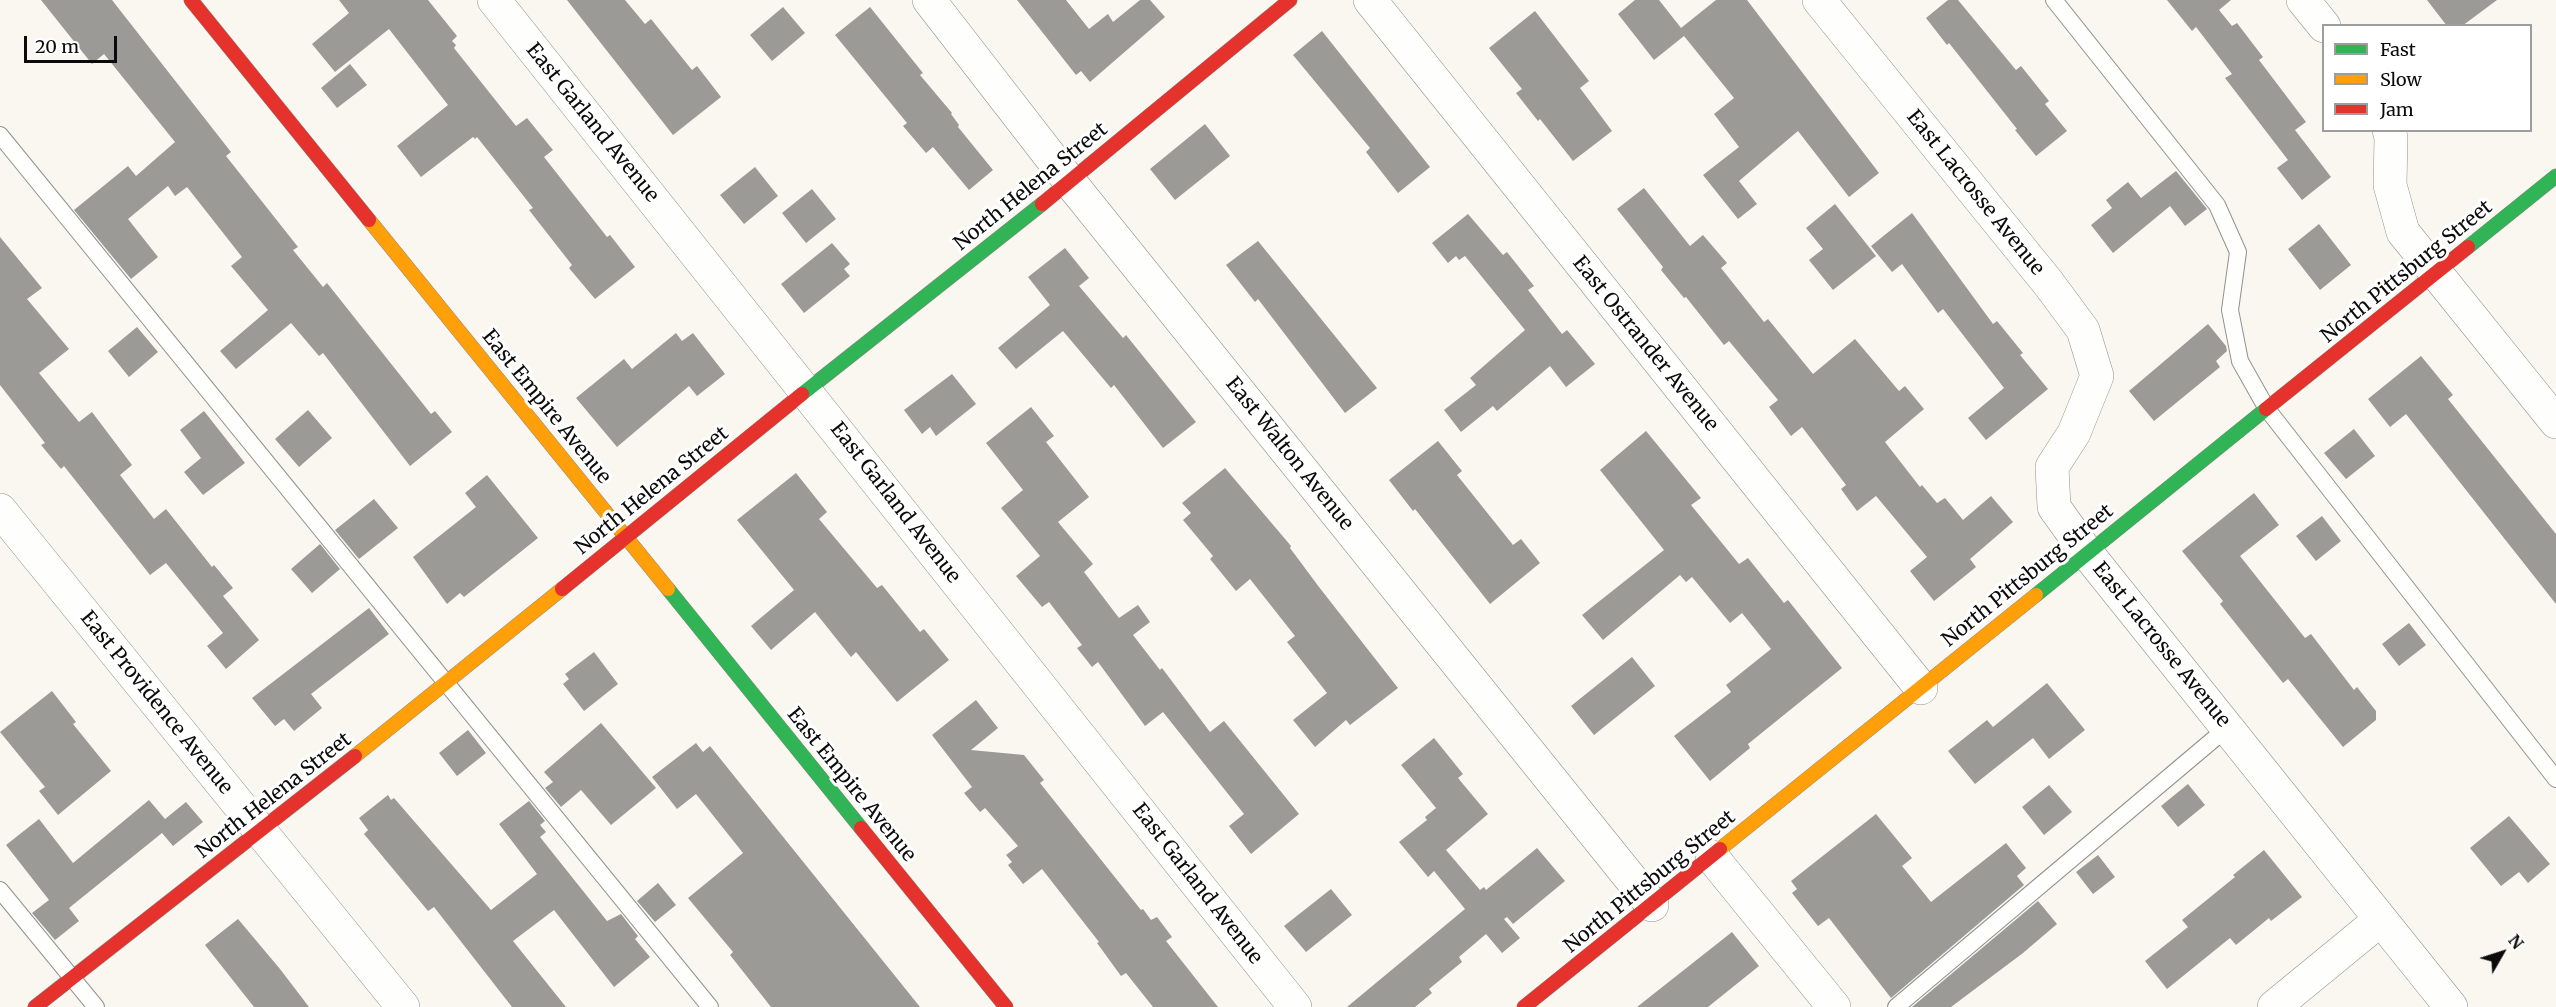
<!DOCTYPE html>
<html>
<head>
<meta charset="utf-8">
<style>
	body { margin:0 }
	#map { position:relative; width:2556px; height:1007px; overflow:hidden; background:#f9f7f0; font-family:Merriweather,serif }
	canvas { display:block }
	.legend { position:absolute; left:2322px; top:24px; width:210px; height:108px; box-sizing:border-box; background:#fff; border:2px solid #9d9d9d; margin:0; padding:8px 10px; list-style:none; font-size:18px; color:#0b0b0b }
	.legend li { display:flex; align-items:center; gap:12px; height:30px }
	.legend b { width:30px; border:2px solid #9d9d9d }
	.north { position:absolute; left:2472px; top:923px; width:60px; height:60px; -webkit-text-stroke:4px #fff; paint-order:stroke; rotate:51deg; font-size:16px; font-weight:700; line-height:24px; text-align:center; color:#0b0b0b }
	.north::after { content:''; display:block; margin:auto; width:21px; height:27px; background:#0b0b0b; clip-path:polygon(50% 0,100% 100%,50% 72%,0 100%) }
	.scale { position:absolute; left:24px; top:36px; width:93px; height:27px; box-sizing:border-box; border:3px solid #0b0b0b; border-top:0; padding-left:8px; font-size:18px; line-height:21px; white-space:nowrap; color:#0b0b0b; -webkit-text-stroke:4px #fff; paint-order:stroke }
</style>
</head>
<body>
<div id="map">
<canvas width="2556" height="1007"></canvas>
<ul class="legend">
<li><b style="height:8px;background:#30b455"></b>Fast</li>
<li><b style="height:8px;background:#ff9f0a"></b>Slow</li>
<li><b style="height:8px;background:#e5322d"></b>Jam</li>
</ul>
<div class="north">N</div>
<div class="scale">20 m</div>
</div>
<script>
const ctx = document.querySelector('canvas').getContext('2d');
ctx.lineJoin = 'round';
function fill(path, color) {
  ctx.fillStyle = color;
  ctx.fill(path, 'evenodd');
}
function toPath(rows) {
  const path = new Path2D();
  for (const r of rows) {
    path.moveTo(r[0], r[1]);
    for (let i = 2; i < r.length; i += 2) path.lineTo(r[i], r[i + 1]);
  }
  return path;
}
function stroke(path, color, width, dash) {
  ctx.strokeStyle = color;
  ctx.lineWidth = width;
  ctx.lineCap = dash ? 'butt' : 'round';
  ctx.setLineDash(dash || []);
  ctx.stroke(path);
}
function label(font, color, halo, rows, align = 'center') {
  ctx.font = font + ' Merriweather,serif';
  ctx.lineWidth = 6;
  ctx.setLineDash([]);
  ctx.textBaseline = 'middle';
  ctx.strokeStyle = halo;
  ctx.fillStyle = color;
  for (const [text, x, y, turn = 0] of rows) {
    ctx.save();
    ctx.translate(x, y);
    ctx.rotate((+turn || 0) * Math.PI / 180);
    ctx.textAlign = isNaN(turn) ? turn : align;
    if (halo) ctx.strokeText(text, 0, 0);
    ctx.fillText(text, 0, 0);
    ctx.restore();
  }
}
const building = toPath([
	[41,0,112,0,231,152,226,156,298,247,293,250,323,287,327,283,431,414,435,411,452,432,410,466,323,353,319,356,291,323,236,369,220,351,268,310,231,266,242,257,187,187,175,196,168,186,128,219,158,257,131,279,74,210,128,166,136,176,175,142,104,54,92,64],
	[339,0,428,0,457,36,452,41,456,45,454,48,516,126,527,118,553,150,544,157,607,237,610,235,635,267,595,299,569,268,572,265,529,210,533,208,477,137,475,139,473,137,421,177,397,146,448,105,389,29,335,72,312,44,349,13],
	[567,0,625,0,645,24,651,19,692,70,697,66,721,97,673,135],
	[1017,0,1066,0,1089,29,1108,14,1113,22,1140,0,1150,0,1165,17,1090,82,1081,71,1076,75],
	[1635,0,1659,0,1681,28,1716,0,1747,0,1879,173,1849,197,1798,131,1739,181,1757,204,1738,219,1703,175,1739,147,1714,114,1734,98,1684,36,1654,60,1618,14],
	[1948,0,1958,0,2016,70,2021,66,2049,101,2045,104,2067,131,2036,156,2015,130,2017,129,1949,43,1947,45,1926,18],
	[2167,0,2231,0,2219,10,2232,26,2237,23,2263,57,2259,60,2306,122,2295,130,2331,177,2302,200,2277,168,2288,160,2225,78,2232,74,2196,27,2192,31],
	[2427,0,2497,0,2462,26,2447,26],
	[783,7,805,33,772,61,750,35],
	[870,7,923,73,920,75,952,113,951,114,959,125,958,127,993,170,969,190,933,147,926,153,903,126,907,123,835,35],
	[1535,11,1589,81,1580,88,1612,131,1573,161,1540,119,1538,121,1516,93,1522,89,1489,48],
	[1322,31,1430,167,1398,193,1366,152,1370,148,1293,55],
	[350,64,367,85,337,108,321,88],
	[1205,124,1230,156,1175,200,1150,169],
	[755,167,778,196,744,224,720,195],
	[2176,171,2207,209,2185,226,2170,206,2113,253,2091,225,2112,208,2106,200,2128,182,2141,198],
	[1644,188,1690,246,1703,235,1727,263,1721,268,1764,322,1768,319,1813,374,1855,339,1899,391,1905,386,1924,409,1885,442,1920,487,1922,485,1937,503,1945,498,1963,520,1991,496,2013,522,1970,559,1976,567,1934,601,1910,571,1927,557,1876,496,1857,511,1841,489,1846,485,1802,427,1791,436,1769,407,1778,400,1729,341,1724,345,1686,297,1684,298,1661,270,1663,267,1617,209],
	[812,189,836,219,806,243,782,213],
	[1835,204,1876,256,1833,290,1809,260,1823,249,1806,228],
	[1912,213,1993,324,1997,321,2023,353,2020,355,2048,389,1986,440,1968,418,2004,388,1943,309,1938,313,1902,264,1892,272,1871,246],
	[1468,214,1503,255,1507,252,1534,286,1528,290,1562,334,1567,330,1595,364,1566,387,1550,366,1497,411,1493,406,1461,432,1444,410,1476,385,1470,378,1525,330,1465,256,1459,260,1456,256,1448,263,1432,243],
	[2319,224,2351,265,2320,290,2288,249],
	[0,237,42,288,27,299,69,349,39,373,79,422,92,412,132,465,120,475,154,519,166,509,212,567,214,565,233,588,223,596,259,640,226,669,207,646,223,633,166,563,150,575,64,466,61,469,41,445,45,443,0,385],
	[1258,241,1377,388,1345,413,1258,299,1255,302,1226,265],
	[832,243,850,264,844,269,850,276,804,313,781,284],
	[1065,248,1089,278,1079,286,1123,338,1126,335,1196,422,1163,448,1114,385,1111,388,1063,331,1016,369,998,348,1050,305,1028,277],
	[2208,324,2226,346,2227,351,2216,361,2220,367,2154,421,2129,391],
	[137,327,158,352,129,377,108,351],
	[676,333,682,341,693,333,725,374,697,396,689,386,617,447,576,398,624,359,632,369],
	[2421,356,2453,395,2448,399,2556,534,2556,604,2406,414,2390,427,2368,399],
	[952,374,976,404,936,436,930,427,922,434,904,410],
	[1031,407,1054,436,1046,442,1089,497,1058,522,1093,564,1084,572,1119,618,1138,605,1150,622,1133,635,1160,670,1162,668,1210,732,1224,721,1299,814,1251,854,1229,826,1244,814,1163,712,1145,726,1098,662,1092,667,1077,648,1082,645,1049,602,1042,607,1016,576,1040,556,1001,508,1023,490,986,443],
	[308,410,332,438,299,467,275,439],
	[204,411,245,463,203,495,184,472,201,458,180,430],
	[2354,429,2375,456,2346,479,2324,453],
	[1646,431,1701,498,1691,505,1739,564,1748,558,1784,603,1788,600,1842,668,1748,744,1750,748,1710,781,1674,736,1731,692,1726,685,1771,649,1742,613,1730,623,1692,577,1686,582,1680,575,1603,640,1582,615,1664,550,1600,470],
	[1438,441,1462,471,1457,475,1513,545,1521,539,1540,563,1490,604,1415,509,1413,511,1389,480],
	[1225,468,1291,546,1290,548,1319,587,1398,688,1350,725,1346,720,1315,747,1293,720,1327,693,1287,642,1295,636,1250,579,1236,591,1210,559,1213,556,1183,520,1191,513,1182,503],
	[796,473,827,512,819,519,877,588,882,585,920,632,924,629,949,660,897,702,856,652,851,657,815,612,771,650,751,626,794,590,737,520],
	[487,475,538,538,464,597,460,593,447,604,413,557,476,507,465,493],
	[2254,493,2279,525,2240,556,2305,638,2311,634,2354,690,2357,687,2376,711,2376,720,2343,747,2288,679,2283,683,2220,604,2223,601,2182,551],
	[374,499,398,528,359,559,335,530],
	[2322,516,2341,541,2316,561,2296,536],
	[320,544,340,569,312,593,291,569],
	[369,608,389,634,311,694,322,708,294,731,284,719,275,726,252,698],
	[2409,623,2426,645,2399,666,2382,644],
	[594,652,618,684,584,711,563,684,569,679,565,674],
	[1632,657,1655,686,1594,735,1571,706],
	[2047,683,2085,730,2049,759,2033,738,1975,784,1948,751,1987,720,1993,727],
	[52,691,76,722,73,724,111,771,58,815,39,791,45,787,0,732],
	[976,700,998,728,971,750,1024,755,1044,780,1040,783,1141,910,1143,909,1151,920,1157,917,1172,937,1166,941,1218,1007,1153,1007,1126,973,1121,976,1097,943,1099,942,1042,869,1023,884,1008,865,1012,862,1006,855,1018,846,985,808,980,812,964,793,972,787,932,735],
	[601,723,656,788,611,825,581,790,561,807,545,788,553,782,544,772],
	[468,730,486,753,457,776,439,753],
	[1434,738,1463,774,1458,778,1488,814,1446,850,1480,890,1484,887,1486,890,1537,848,1565,881,1513,924,1507,917,1504,919,1520,938,1502,953,1486,934,1459,957,1462,962,1429,989,1432,993,1415,1007,1347,1007,1465,909,1434,871,1428,877,1399,842,1427,820,1425,817,1436,808,1401,765],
	[696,743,703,752,710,746,920,1007,771,1007,730,955,733,952,688,898,743,853,696,794,677,809,652,777],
	[2188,784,2205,805,2178,827,2161,806],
	[2049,785,2072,812,2044,835,2022,807],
	[388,795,391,800,394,798,491,910,537,874,499,824,529,801,545,821,540,825,546,832,540,837,607,921,621,914,638,936,635,939,650,957,614,987,554,910,513,941,566,1007,512,1007,434,907,428,911,364,834,368,830,359,818],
	[149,800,165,819,186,802,203,822,173,846,162,833,69,908,79,921,55,940,32,913,49,900,6,845,39,819,73,863],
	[1876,814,1912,858,1902,866,1931,902,2006,843,2026,868,2017,876,2024,885,1891,998,1829,918,1818,926,1792,893,1797,889,1791,881],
	[2509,816,2550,864,2528,883,2519,872,2501,886,2470,848],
	[2264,850,2302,897,2271,921,2269,918,2236,945,2230,938,2167,989,2145,961,2188,927,2182,920,2235,877,2233,875],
	[2098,855,2115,877,2093,894,2076,872],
	[658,883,676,905,655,922,637,901],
	[1331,889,1352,915,1306,952,1284,926],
	[2038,901,2057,924,2023,953,1951,1007,1912,1007],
	[238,919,280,969,309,1007,254,1007,205,945],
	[1732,932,1759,966,1708,1007,1637,1007]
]);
const lane = toPath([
	[2054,0,2217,205,2238,252,2230,310,2240,361,2267,409,2556,779],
	[0,135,710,1007],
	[0,890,96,1007],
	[1896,1007,2227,728]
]);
const street = toPath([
	[494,0,1295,1007],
	[929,0,1070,182,1652,905],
	[1370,0,1921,688],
	[1819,0,2049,284,2083,330,2097,376,2074,433,2052,467,2054,507,2087,553,2451,1007],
	[2303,0,2324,26],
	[2389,130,2391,138,2390,185,2403,232,2556,422],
	[0,510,403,1007],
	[1712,857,1834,1007],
	[2274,1007,2380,920]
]);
const fast = toPath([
	[2468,247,2556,176],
	[802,394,1042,204],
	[668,589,861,828],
	[2036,595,2266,409]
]);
const slow = toPath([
	[369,220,668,589],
	[355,756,562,589],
	[1720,849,2036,595]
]);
const jam = toPath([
	[191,0,369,220],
	[1042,204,1290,0],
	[2266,409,2468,247],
	[562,589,802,394],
	[861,828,1006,1007],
	[35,1007,355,756],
	[1524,1007,1720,849]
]);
const streetNames = [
	["East Garland Avenue",592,123,51],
	["North Helena Street",1031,187,-39],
	["East Lacrosse Avenue",1975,193,51],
	["North Pittsburg Street",2407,272,-39],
	["East Ostrander Avenue",1645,344,51],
	["East Empire Avenue",546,407,51],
	["East Walton Avenue",1289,454,51],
	["North Helena Street",652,491,-39],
	["East Garland Avenue",895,503,52],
	["North Pittsburg Street",2028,576,-39],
	["East Lacrosse Avenue",2161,645,51],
	["East Providence Avenue",156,703,51],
	["East Empire Avenue",851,785,51],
	["North Helena Street",274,796,-38],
	["North Pittsburg Street",1650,882,-39],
	["East Garland Avenue",1197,884,52]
];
fill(building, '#9c9a96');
stroke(lane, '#92918e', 18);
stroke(street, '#92918e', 34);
stroke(fast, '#898885', 15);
stroke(slow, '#898885', 15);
stroke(jam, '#898885', 15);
stroke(lane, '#fefefd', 16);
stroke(street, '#fefefd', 33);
stroke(fast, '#30b455', 14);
stroke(slow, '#ff9f0a', 14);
stroke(jam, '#e5322d', 14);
label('20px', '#0b0b0b', '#fff', streetNames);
</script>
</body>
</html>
